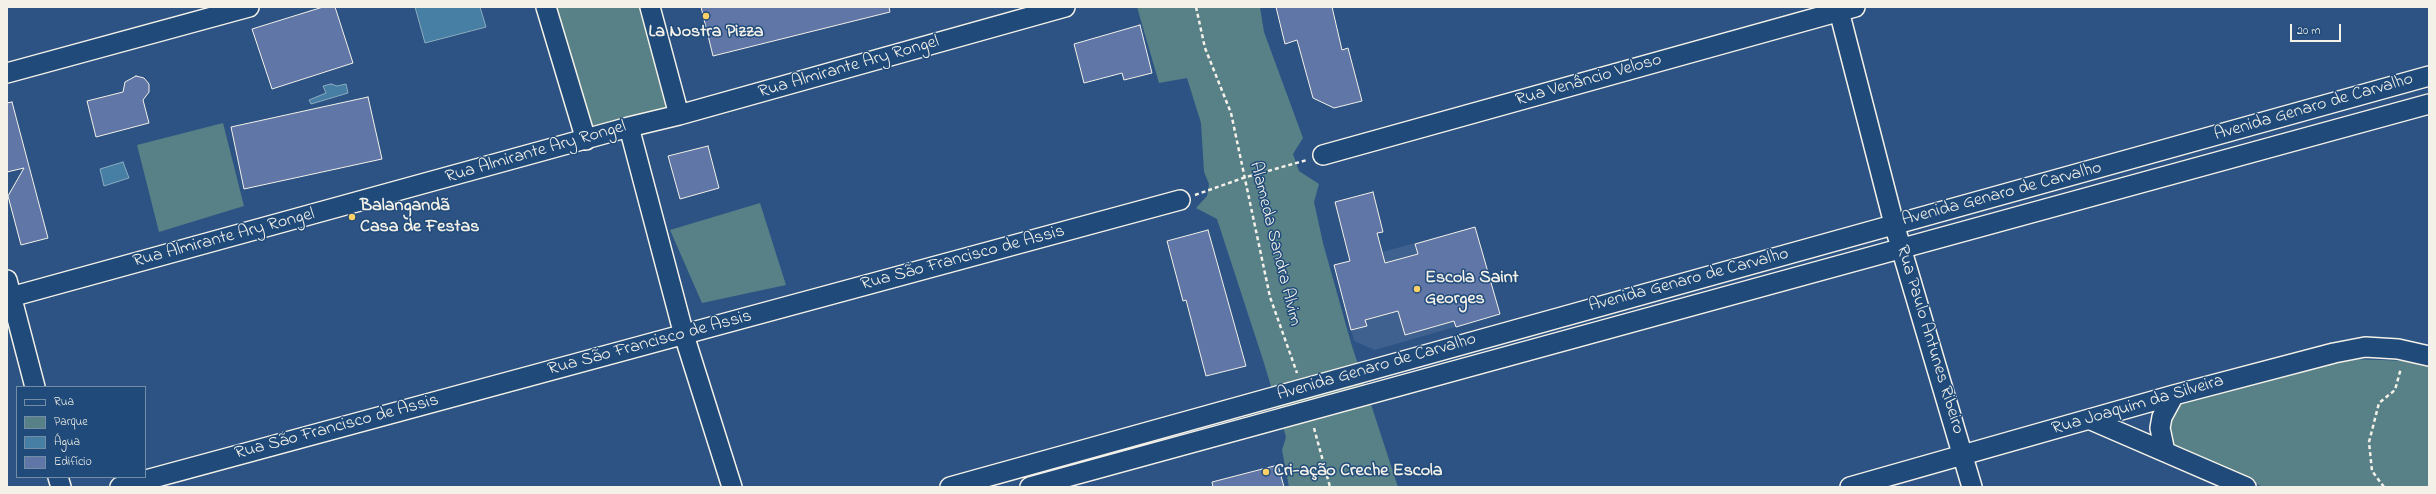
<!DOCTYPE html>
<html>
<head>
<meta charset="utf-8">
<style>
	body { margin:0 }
	#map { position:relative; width:2436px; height:494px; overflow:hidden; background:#2c5383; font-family:"Indie Flower",sans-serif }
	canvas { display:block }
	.frame { position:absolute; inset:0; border:8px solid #f4f1e8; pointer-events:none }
	.legend { position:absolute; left:16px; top:386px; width:130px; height:92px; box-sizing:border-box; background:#1f4a7a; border:1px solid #748da6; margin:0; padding:5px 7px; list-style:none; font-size:12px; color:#f4f1e8 }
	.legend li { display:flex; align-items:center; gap:8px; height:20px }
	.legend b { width:20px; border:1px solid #748da6 }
	.scale { position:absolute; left:2290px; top:24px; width:51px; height:18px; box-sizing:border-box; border:2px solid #f4f1e8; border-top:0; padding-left:5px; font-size:12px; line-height:14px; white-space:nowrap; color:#f4f1e8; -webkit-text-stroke:3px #1f4a7a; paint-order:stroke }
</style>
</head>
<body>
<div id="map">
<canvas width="2436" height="494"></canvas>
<div class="frame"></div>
<ul class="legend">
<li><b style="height:5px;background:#1f4a7a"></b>Rua</li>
<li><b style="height:11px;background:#588087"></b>Parque</li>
<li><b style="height:11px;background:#477ea3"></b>Água</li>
<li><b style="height:11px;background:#5f76a7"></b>Edifício</li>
</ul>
<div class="scale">20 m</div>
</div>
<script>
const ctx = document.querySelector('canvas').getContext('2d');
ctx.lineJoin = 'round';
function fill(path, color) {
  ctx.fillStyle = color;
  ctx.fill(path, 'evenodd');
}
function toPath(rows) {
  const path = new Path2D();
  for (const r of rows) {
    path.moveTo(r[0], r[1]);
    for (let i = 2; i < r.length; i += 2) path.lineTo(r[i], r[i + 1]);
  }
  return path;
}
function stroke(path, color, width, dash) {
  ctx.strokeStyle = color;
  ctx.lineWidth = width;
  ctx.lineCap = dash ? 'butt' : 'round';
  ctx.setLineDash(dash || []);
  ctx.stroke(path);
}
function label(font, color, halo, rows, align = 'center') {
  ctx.font = font + ' "Indie Flower",sans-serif';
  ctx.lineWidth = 3;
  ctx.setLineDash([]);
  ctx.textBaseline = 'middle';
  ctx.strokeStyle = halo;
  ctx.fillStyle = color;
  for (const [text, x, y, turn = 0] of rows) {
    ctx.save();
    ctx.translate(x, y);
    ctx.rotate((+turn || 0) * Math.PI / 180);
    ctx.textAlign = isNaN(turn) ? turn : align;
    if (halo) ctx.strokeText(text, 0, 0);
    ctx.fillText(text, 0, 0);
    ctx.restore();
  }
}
const built = toPath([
	[1475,227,1500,314,1375,350,1354,341,1334,265]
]);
const green = toPath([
	[556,7,640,7,669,106,591,128],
	[1137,7,1260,7,1264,32,1303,138,1293,154,1299,171,1319,184,1314,202,1323,243,1351,343,1398,487,1289,487,1282,450,1286,437,1264,363,1217,219,1196,208,1207,196,1209,184,1204,172,1201,123,1187,78,1159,83],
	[223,123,244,206,159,232,137,145],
	[760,203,786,285,702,303,670,230],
	[2351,359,2409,361,2429,366,2429,487,2263,487,2174,446,2164,425,2175,403]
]);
const water = toPath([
	[415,7,480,7,486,27,425,43,415,7],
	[331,84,337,86,346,84,348,93,311,104,309,100,326,93,323,86,331,84],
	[123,162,129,178,104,186,100,169,123,162]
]);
const building = toPath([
	[323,7,335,7,353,63,272,89,252,29,323,7],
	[701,7,889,7,890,12,713,56,701,7],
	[1276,7,1332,7,1342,50,1348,48,1362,101,1334,108,1313,98,1297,40,1285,44,1276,7],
	[1140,25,1152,73,1124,80,1122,73,1084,83,1074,44,1140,25],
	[136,76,144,78,149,84,149,92,143,100,149,123,96,137,87,101,123,92,125,82,136,76],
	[368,97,382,159,244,189,231,127,368,97],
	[12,102,48,238,21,245,8,196,24,168,7,172,7,103,12,102],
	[708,146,719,188,680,199,668,156,708,146],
	[1373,192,1383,232,1377,233,1385,263,1418,254,1415,244,1475,227,1500,314,1456,327,1454,321,1405,335,1398,311,1365,320,1367,326,1351,330,1334,265,1350,261,1335,202,1373,192],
	[1208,230,1246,366,1206,376,1186,300,1183,301,1167,241,1208,230],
	[1278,465,1284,487,1213,487,1212,482,1278,465]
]);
const path = toPath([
	[1196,7,1205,48,1231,113,1270,297,1297,373],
	[1195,195,1243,178,1307,160],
	[1314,428,1330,487],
	[2384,487,2372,471,2369,442,2379,403,2395,390,2401,368]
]);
const minor = toPath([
	[546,7,586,140],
	[650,7,679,115],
	[1838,7,1894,224,1972,487],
	[7,73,249,7],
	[629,127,684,335,732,487],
	[1323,155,1855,7],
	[7,280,35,387],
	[7,298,629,127,679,115,1065,7],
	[2091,420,2246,487],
	[2165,452,2160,428,2162,417,2174,395],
	[58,477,61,487],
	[120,487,1180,200],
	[950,487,2429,76],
	[1030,487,2429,104],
	[1850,487,2174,395,2334,353,2365,347,2398,349,2429,356]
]);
const markers = [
	[706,16,4,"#ffd166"],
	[352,217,4,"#ffd166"],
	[1417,289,4,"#ffd166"],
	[1266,472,4,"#ffd166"]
];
const poiNames = [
	["La Nostra Pizza",706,33,"center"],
	["Balangandã",360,207],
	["Casa de Festas",360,228],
	["Escola Saint",1425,279],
	["Georges",1425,300],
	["Cri-ação Creche Escola",1274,472]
];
const streetNames = [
	["Rua Almirante Ary Rongel",849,68,-16],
	["Rua Venâncio Veloso",1589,81,-16],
	["Avenida Genaro de Carvalho",2314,108,-16],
	["Rua Almirante Ary Rongel",536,153,-16],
	["Avenida Genaro de Carvalho",2002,195,-15],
	["Rua Almirante Ary Rongel",224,239,-15],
	["Alameda Sandra Alvim",1274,244,76],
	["Rua São Francisco de Assis",963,259,-15],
	["Avenida Genaro de Carvalho",1689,281,-15],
	["Rua Paulo Antunes Ribeiro",1929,340,73],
	["Rua São Francisco de Assis",650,344,-15],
	["Avenida Genaro de Carvalho",1377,368,-16],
	["Rua Joaquim da Silveira",2138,406,-16],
	["Rua São Francisco de Assis",337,428,-15]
];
fill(built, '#3f6190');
fill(green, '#588087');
fill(water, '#477ea3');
stroke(water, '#8cacbf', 1);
fill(building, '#5f76a7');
stroke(building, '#f4f1e8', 1);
stroke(minor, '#f4f1e8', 22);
stroke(path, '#f4f1e8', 2.5, [4, 3]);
stroke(minor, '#1f4a7a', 19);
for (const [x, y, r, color] of markers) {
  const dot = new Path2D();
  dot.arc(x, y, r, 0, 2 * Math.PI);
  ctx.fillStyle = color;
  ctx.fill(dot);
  stroke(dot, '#1f4a7a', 1.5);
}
label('bold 18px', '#f4f1e8', '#1f4a7a', poiNames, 'left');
label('18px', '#f4f1e8', '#1f4a7a', streetNames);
</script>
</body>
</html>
